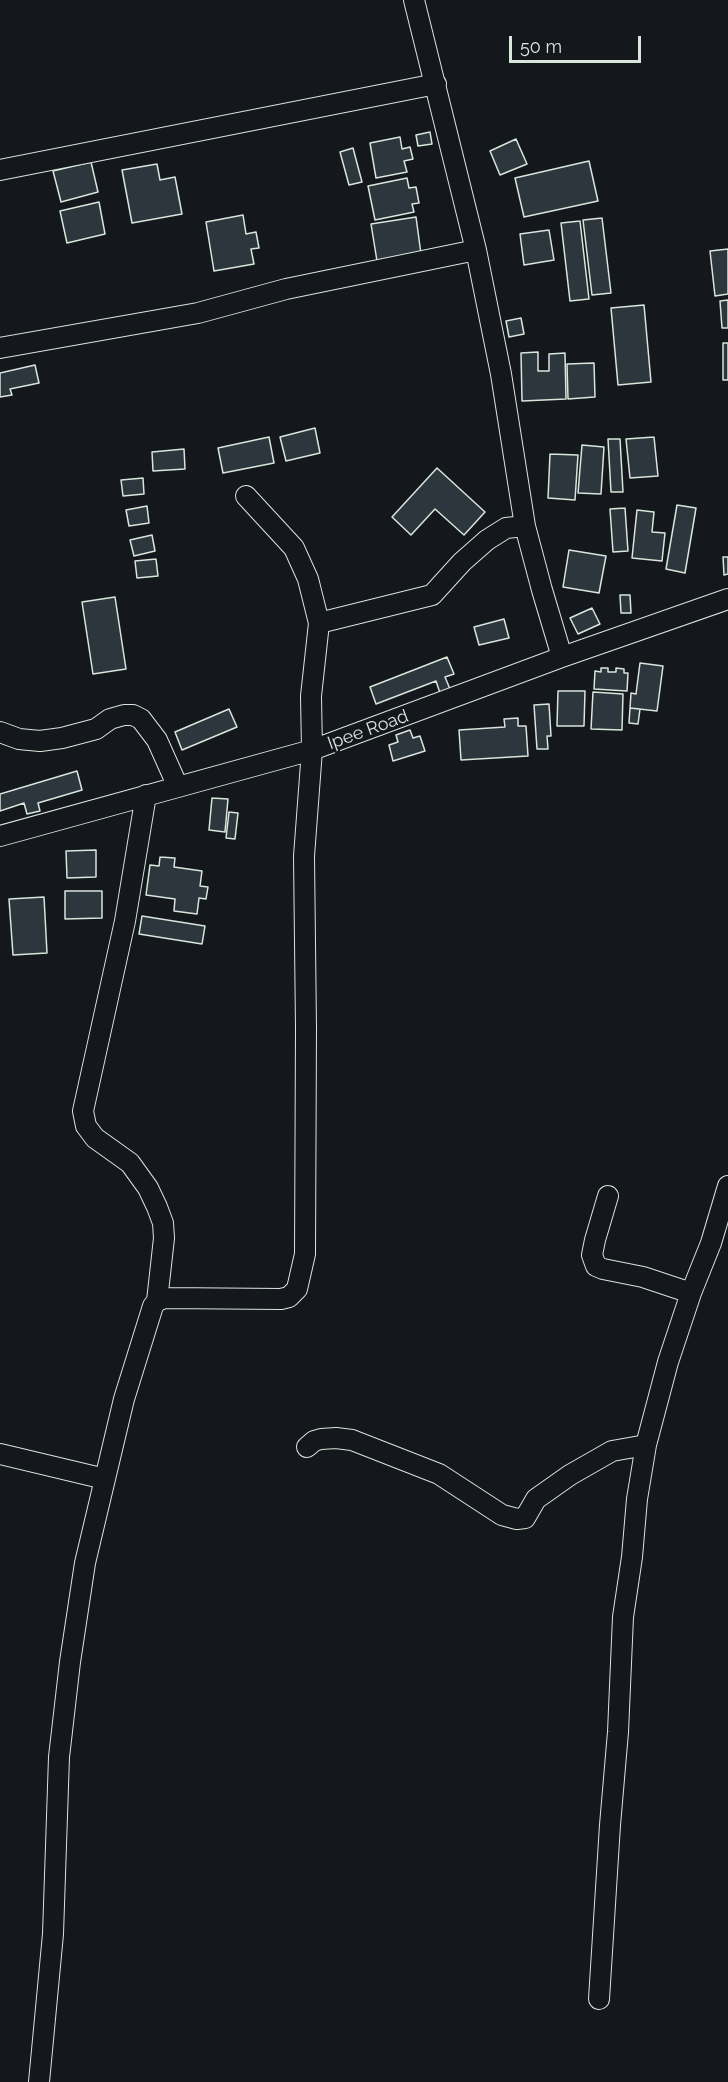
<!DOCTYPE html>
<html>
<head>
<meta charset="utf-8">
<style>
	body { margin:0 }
	#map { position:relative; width:728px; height:2082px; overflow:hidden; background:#14181c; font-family:Raleway,sans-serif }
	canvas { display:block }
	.scale { position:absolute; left:509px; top:36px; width:132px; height:27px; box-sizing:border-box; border:3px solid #d8e6dc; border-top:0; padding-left:8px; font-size:18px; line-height:21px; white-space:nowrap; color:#d8e6dc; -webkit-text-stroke:4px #14181c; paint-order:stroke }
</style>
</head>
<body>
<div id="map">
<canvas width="728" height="2082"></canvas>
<div class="scale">50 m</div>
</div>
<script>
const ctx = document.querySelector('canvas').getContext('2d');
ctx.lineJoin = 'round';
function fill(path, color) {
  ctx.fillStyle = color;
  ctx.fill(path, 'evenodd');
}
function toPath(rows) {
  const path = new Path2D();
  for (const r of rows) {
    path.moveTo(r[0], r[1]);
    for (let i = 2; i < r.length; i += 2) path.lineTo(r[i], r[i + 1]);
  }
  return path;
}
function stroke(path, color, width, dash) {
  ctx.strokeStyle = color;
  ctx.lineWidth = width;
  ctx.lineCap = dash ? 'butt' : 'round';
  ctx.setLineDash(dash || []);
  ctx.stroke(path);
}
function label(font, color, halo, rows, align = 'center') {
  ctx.font = font + ' Raleway,sans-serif';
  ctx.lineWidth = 4.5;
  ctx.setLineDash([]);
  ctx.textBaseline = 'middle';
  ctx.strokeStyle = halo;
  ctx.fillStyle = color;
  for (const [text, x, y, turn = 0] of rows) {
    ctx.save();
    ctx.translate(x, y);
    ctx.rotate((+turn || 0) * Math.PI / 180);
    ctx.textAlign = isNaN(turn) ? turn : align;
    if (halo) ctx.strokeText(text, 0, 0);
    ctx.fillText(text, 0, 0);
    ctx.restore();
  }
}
const building = toPath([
	[430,132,432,144,418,146,416,135,430,132],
	[400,137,402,149,410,147,413,159,404,161,407,172,376,178,370,143,400,137],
	[516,139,527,164,500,175,490,151,516,139],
	[353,148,362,182,349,185,340,152,353,148],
	[589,161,598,201,524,217,515,178,589,161],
	[91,162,98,192,61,202,53,171,91,162],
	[157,164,160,180,175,177,182,214,132,223,122,170,157,164],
	[407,178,409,188,416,187,419,203,412,204,414,212,375,220,368,186,407,178],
	[99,202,105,234,67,243,60,211,99,202],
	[243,215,246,234,256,232,259,248,251,249,254,264,214,271,206,222,243,215],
	[416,217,421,254,377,261,371,224,416,217],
	[602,218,611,293,592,295,583,220,602,218],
	[580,221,589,299,570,301,561,223,580,221],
	[549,230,554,260,524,265,520,234,549,230],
	[728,249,728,294,715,296,710,251,728,249],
	[728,300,728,328,722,328,720,301,728,300],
	[644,305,651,382,618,385,611,308,644,305],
	[521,318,524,334,509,337,506,321,521,318],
	[723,343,728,343,728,380,723,380,723,343],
	[538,352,538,371,549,371,549,354,565,353,566,399,522,401,521,353,538,352],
	[594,363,595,397,568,399,567,364,594,363],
	[35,365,39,383,10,389,12,395,0,397,0,373,35,365],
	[315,428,320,453,286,461,280,437,315,428],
	[269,437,274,463,223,473,218,448,269,437],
	[654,437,658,476,630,478,626,439,654,437],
	[608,439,620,439,623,492,611,492,608,439],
	[582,445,604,447,601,494,578,493,582,445],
	[184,449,185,469,153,471,152,452,184,449],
	[550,454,578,455,575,500,548,498,550,454],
	[437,468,485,512,464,535,435,509,411,535,392,517,437,468],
	[143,478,144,494,123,496,121,480,143,478],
	[677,505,696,508,685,573,666,569,677,505],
	[147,506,149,523,129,526,126,510,147,506],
	[625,508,628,551,613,552,610,509,625,508],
	[637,510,654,512,652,532,665,533,662,561,632,558,637,510],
	[152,535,155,551,134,556,130,540,152,535],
	[569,550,606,556,599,593,563,587,569,550],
	[723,557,728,557,728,574,724,575,723,557],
	[156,559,158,576,137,578,135,561,156,559],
	[620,595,630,595,631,613,621,613,620,595],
	[115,597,126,669,93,674,82,602,115,597],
	[592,608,600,624,578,634,570,618,592,608],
	[504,619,509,638,479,645,474,627,504,619],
	[447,657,454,674,445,677,450,689,440,693,436,681,376,704,370,687,447,657],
	[640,663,663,666,657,711,630,708,631,693,636,694,640,663],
	[601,668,608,668,608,672,616,672,616,668,624,669,624,673,628,673,627,691,594,689,595,671,601,672,601,668],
	[558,691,585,691,584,726,557,726,558,691],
	[593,692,623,694,622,730,591,729,593,692],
	[549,704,551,736,547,736,548,749,537,749,534,705,549,704],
	[630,708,640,709,638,724,629,723,630,708],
	[229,709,237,727,182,750,175,732,229,709],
	[518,718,518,726,526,726,528,756,461,760,459,730,505,727,504,719,518,718],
	[410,730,413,738,420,736,425,751,393,761,389,745,398,742,396,735,410,730],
	[77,771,82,790,38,803,40,811,27,814,24,803,0,811,0,794,77,771],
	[212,798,228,799,225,832,209,830,212,798],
	[229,812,238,813,235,839,226,838,229,812],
	[96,850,96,877,67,878,66,851,96,850],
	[160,857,175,858,174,867,202,871,200,886,208,887,206,899,199,898,197,914,174,911,175,899,146,895,150,865,159,866,160,857],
	[65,891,102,891,102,918,65,919,65,891],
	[44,897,47,953,13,955,9,899,44,897],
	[142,916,205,926,202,944,139,934,142,916]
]);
const minor = toPath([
	[414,0,476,250,501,374,525,526,542,590,562,657],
	[0,170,436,84],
	[0,348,198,313,286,289,476,250],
	[319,623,432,595,462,562,487,540,506,528,525,526],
	[0,732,19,739,40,741,62,738,96,729,110,719,124,715,133,715,141,719,157,740,178,787],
	[146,795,125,921,83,1111,86,1126,95,1138,130,1163,148,1188,157,1207,163,1223,164,1238,157,1301],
	[0,836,312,750,562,657,728,599],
	[608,1196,595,1240,592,1255,596,1266,603,1269,643,1277,691,1293],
	[307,1447,314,1441,321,1439,336,1438,352,1440,439,1474,502,1515,517,1519,525,1518,536,1499,570,1475,612,1451,646,1445],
	[0,1454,105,1479],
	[599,1999,610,1825,618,1732,623,1617,632,1557,637,1499,646,1445,668,1362,691,1293,711,1243,728,1186],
	[39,2082,53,1934,59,1757,70,1662,85,1563,124,1399,153,1306,157,1301,165,1298,281,1299,289,1297,297,1289,305,1254,306,1029,304,856,312,750,311,696,319,623,308,579,294,548,246,496]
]);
const streetNames = [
	["Ipee Road",368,730,-20]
];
fill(building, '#2c363c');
stroke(building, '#d8e6dc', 1.5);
stroke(minor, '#d8e6dc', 22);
stroke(minor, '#14181c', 20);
label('18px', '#d8e6dc', '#14181c', streetNames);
</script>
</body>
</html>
